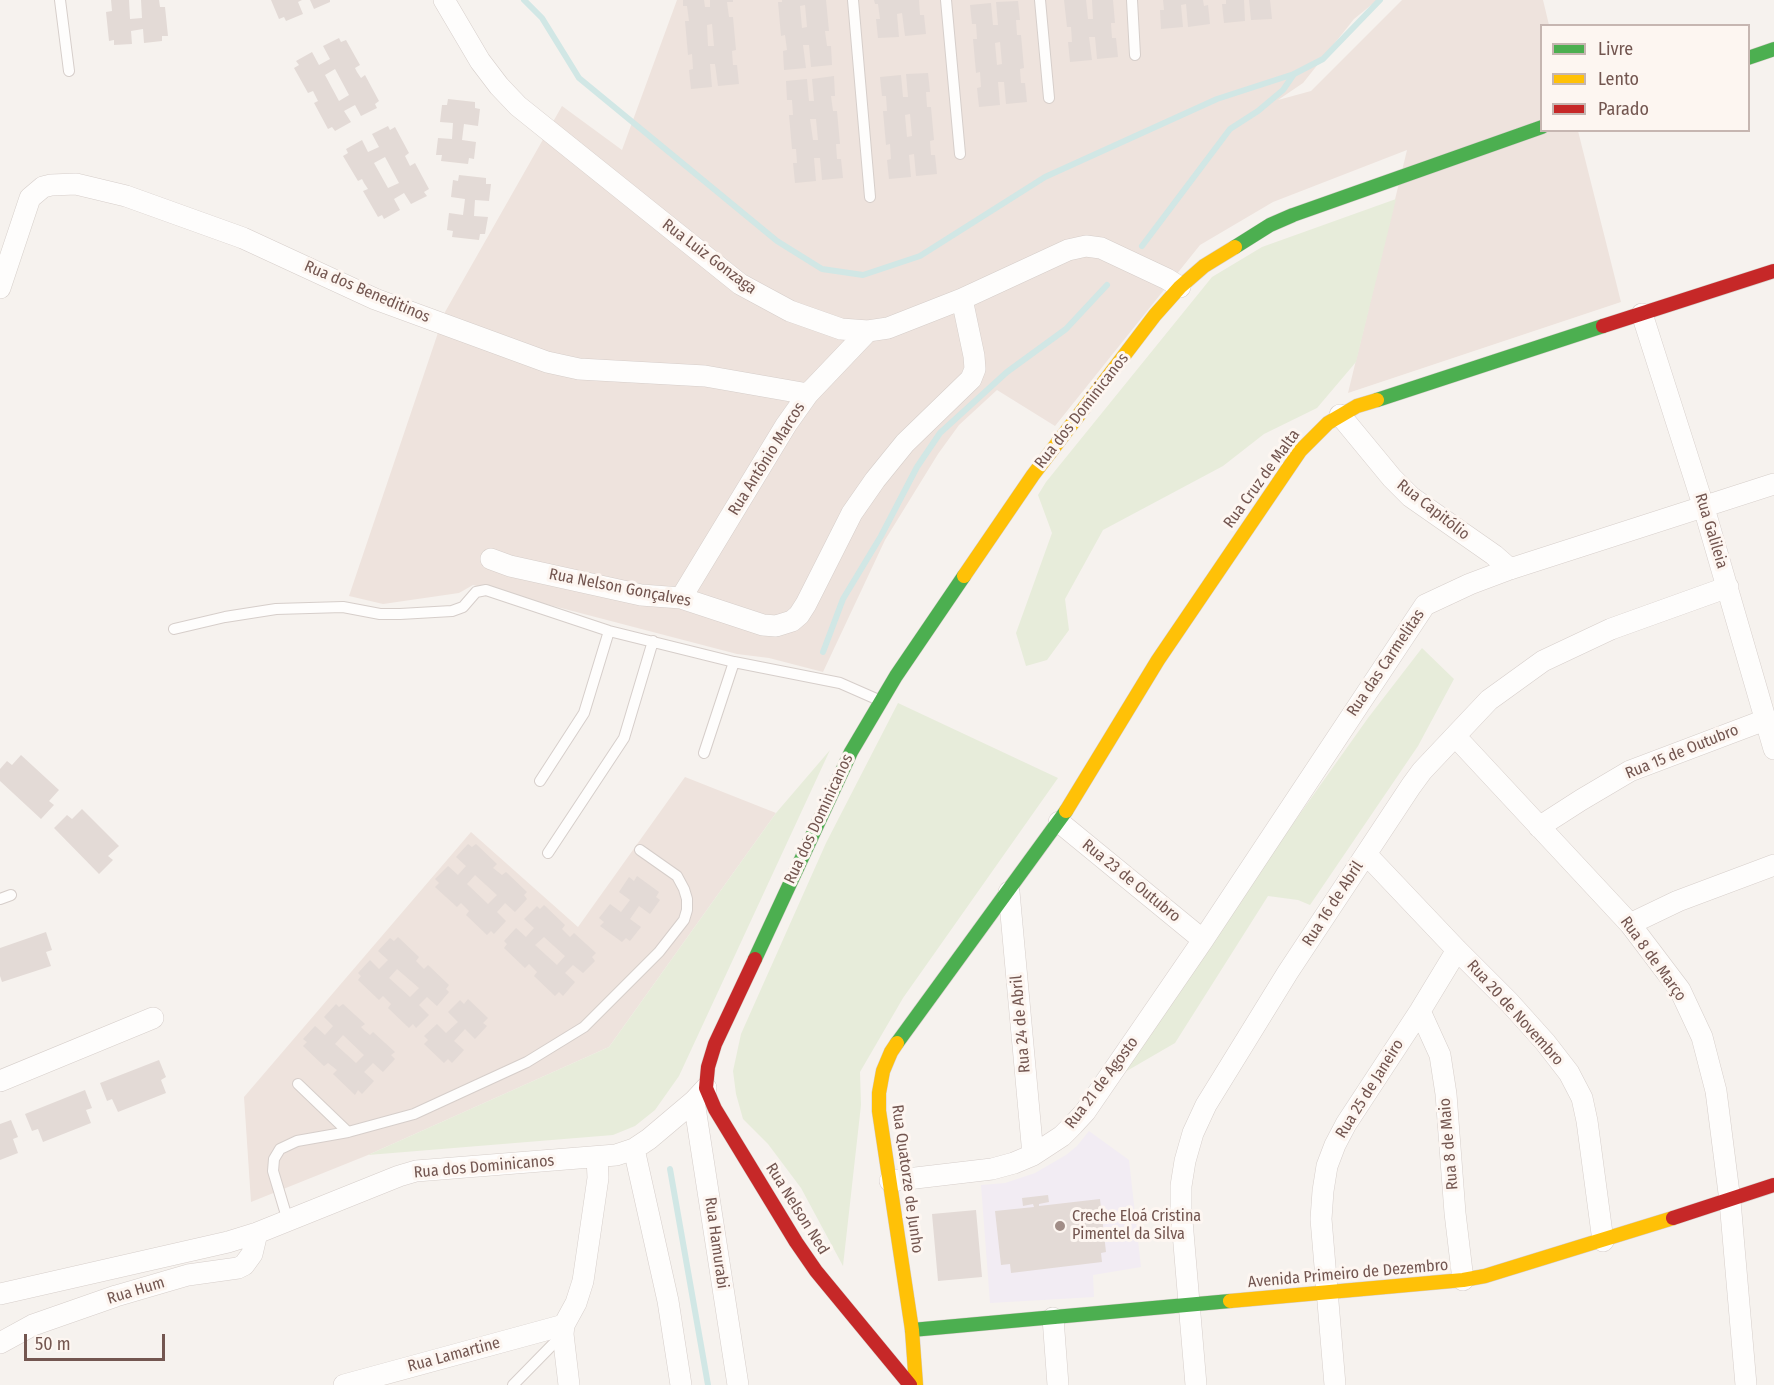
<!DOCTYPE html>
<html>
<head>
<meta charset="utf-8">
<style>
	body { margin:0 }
	#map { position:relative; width:1774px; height:1385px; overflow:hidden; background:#f6f2ee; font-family:"Fira Sans Condensed",sans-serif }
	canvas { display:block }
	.legend { position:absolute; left:1540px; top:24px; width:210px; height:108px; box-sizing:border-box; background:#fdf6f1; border:2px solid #c6b6b1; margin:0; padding:8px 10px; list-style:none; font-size:18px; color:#735650 }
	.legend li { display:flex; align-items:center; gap:12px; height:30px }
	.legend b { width:30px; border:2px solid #c6b6b1 }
	.scale { position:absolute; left:24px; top:1334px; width:141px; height:27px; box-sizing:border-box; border:3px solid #735650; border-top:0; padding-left:8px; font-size:18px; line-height:21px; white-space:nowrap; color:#735650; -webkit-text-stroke:4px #fdf6f1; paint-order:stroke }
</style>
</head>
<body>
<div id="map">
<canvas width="1774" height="1385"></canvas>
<ul class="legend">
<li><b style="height:8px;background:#4caf50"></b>Livre</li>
<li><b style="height:8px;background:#ffc107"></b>Lento</li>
<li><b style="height:8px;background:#c62828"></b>Parado</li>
</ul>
<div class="scale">50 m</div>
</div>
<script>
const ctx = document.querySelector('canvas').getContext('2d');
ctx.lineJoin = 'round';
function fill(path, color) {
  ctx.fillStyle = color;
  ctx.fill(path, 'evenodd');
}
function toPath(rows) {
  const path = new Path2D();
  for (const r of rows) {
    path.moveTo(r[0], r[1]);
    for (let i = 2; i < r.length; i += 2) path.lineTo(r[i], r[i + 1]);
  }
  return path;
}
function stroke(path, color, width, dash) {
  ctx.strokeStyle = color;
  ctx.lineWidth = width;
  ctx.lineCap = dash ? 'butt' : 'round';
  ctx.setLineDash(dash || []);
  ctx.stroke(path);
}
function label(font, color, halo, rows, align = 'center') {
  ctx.font = font + ' "Fira Sans Condensed",sans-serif';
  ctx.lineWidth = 6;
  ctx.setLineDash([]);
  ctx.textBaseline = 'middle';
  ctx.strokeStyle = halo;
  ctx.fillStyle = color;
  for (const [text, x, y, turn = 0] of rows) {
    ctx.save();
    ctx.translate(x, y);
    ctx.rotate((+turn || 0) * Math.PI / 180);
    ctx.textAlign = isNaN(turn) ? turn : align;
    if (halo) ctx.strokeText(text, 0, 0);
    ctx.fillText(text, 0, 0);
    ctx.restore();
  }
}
const residential = toPath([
	[677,0,1382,0,1370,6,1354,19,1303,83,1278,100,1311,91,1402,0,1543,0,1549,25,1542,26,1542,130,1578,131,1621,302,1348,393,1407,150,1273,202,1200,245,1055,426,997,390,959,425,938,454,885,540,823,672,769,658,737,654,473,585,459,593,383,604,349,596,445,312,562,106,622,150],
	[685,777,776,813,609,1047,368,1155,251,1202,244,1097,471,832,578,927]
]);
const education = toPath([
	[1089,1131,1129,1160,1141,1267,1093,1275,1094,1297,990,1303,981,1185,1005,1183,1035,1173,1066,1155,1077,1146]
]);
const green = toPath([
	[1396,199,1356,362,1317,408,1264,434,1223,466,1103,530,1065,599,1069,630,1047,660,1026,666,1016,633,1052,533,1038,495,1046,482,1212,277,1262,247],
	[1422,648,1454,679,1418,746,1310,905,1298,900,1268,896,1175,1043,1125,1072,1238,901,1368,718],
	[898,703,1058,778,903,998,860,1072,861,1105,843,1266,801,1188,768,1144,743,1119,736,1094,733,1071,741,1034,826,843],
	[830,750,679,1076,655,1110,635,1126,613,1135,368,1155,609,1047,776,813]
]);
const stream = toPath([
	[524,0,542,18,579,78,777,241,822,269,863,275,920,256,1045,177,1217,99,1294,74,1323,59,1380,0],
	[1142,246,1230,129,1258,111,1283,90,1294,74],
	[823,652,843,599,881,536,917,467,940,433,1007,372,1066,329,1107,285],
	[670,1169,708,1385]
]);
const building = toPath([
	[111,0,129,0,130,19,142,18,141,0,159,0,160,7,165,7,168,36,162,36,162,41,144,43,143,29,131,31,132,44,114,45,114,40,109,41,106,12,112,11],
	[271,0,302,0,298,2,303,14,286,21,284,17,279,19],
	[310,0,330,0,330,2,314,9],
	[683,0,704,0,705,7,710,7,710,0,733,0,733,2,727,2,729,17,733,17,736,50,732,51,733,65,737,65,739,84,718,86,715,64,710,64,712,87,691,89,689,70,693,69,692,54,688,55,685,21,689,21,687,6,683,6],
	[712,24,714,46,708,46,707,25],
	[782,0,826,0,829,31,825,31,827,46,831,46,832,65,811,67,809,45,803,45,806,68,784,70,783,51,787,50,785,35,781,36,778,2,782,2],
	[805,5,807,27,802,28,800,6],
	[874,0,919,0,920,15,924,15,926,34,905,36,902,13,897,14,899,37,878,38,876,19,880,19,878,4,875,4],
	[1064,0,1086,0,1088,19,1093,19,1092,0,1113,0,1115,23,1111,23,1112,38,1116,38,1118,57,1097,59,1095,37,1089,37,1092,60,1070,62,1068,42,1072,42,1071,27,1067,27],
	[1163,0,1203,0,1204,6,1208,5,1210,24,1188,27,1186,4,1181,5,1183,27,1161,29,1160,10,1164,10],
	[1226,0,1244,0,1245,21,1224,23,1222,4,1226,4],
	[1249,0,1270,0,1272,19,1251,20],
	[1018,1,1020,20,1016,20,1017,35,1021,35,1024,68,1020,69,1021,83,1025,83,1027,102,1006,104,1004,82,998,82,1000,105,979,107,977,88,981,87,980,72,976,73,973,39,977,39,976,24,972,24,970,5,991,3,993,25,998,25,996,2],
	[1000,42,1002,64,997,65,995,43],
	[339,38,341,42,346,40,360,65,355,68,357,72,361,78,365,75,379,101,375,104,377,108,361,116,355,105,344,111,351,122,335,131,332,127,328,129,314,103,318,101,313,91,308,93,294,68,299,65,296,61,312,52,319,65,330,59,323,46],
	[335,69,349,95,339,101,325,75],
	[928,73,930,92,926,92,927,107,931,107,934,140,930,141,931,155,935,155,937,174,916,176,914,154,909,155,911,177,889,179,887,160,891,159,890,144,886,145,883,111,887,111,886,96,882,96,880,77,901,75,903,97,908,97,906,74],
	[910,114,912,136,907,137,905,115],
	[834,76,835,96,831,96,833,111,837,111,840,144,836,144,837,159,841,159,843,178,822,180,820,158,814,158,816,181,795,183,793,163,797,163,796,149,792,149,789,115,793,115,792,100,787,100,786,81,807,79,809,101,814,101,812,79],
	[810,119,816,119,818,140,813,140],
	[448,99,475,102,475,108,480,109,478,126,464,124,462,140,476,142,474,159,469,158,468,164,441,161,442,155,436,155,438,138,452,139,453,123,440,122,442,105,447,105],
	[388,126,390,130,395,127,409,153,405,156,410,166,415,163,429,189,424,192,427,196,411,204,404,193,394,199,400,210,384,219,382,215,378,217,363,191,368,189,364,183,362,179,358,181,343,156,348,153,346,149,362,140,368,152,379,147,372,134],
	[385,157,399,183,388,188,374,163],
	[459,175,486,178,486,184,491,184,489,201,475,200,474,216,488,217,485,234,480,234,479,240,452,237,453,231,447,230,449,213,463,215,465,199,451,197,453,180,458,181],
	[21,755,59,790,49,801,54,805,41,819,0,781,0,769,7,761,12,765],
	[82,809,119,846,108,856,113,860,99,874,54,828,67,815,72,819],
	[468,844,472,847,476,844,497,864,493,868,502,875,506,872,527,892,524,895,527,899,515,912,505,903,497,912,506,921,494,934,491,931,487,935,466,915,469,911,461,903,457,907,435,887,439,883,435,879,448,866,458,875,466,866,456,857],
	[475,875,497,895,488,904,467,884],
	[637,876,659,892,656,897,660,900,650,914,639,906,630,919,641,927,630,941,626,938,622,942,600,926,604,922,599,918,610,904,621,912,630,900,619,892,629,877,634,881],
	[544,905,565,925,562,929,570,937,574,933,596,953,592,957,595,961,583,973,573,965,565,973,575,982,563,996,559,992,555,996,534,976,537,972,529,964,525,968,504,948,507,944,504,941,516,928,526,937,534,928,524,919,537,906,540,909],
	[544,937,565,956,557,965,535,945],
	[46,932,52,950,46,952,51,966,2,982,0,976,0,948],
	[398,937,419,957,416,961,424,969,428,965,449,985,446,989,449,992,437,1006,427,997,419,1005,429,1015,416,1028,413,1024,409,1028,388,1008,391,1004,383,996,379,1000,358,980,361,976,358,973,370,960,379,969,388,960,378,951,390,938,394,941],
	[397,969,419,988,410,997,389,978],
	[468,999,488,1018,483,1023,487,1026,475,1039,465,1029,454,1041,464,1050,452,1063,448,1059,444,1063,424,1044,428,1040,424,1036,437,1024,446,1033,458,1022,448,1012,460,1000,464,1004],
	[336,1004,339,1007,343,1004,365,1024,361,1027,365,1031,370,1035,373,1032,395,1052,391,1055,395,1059,383,1072,373,1063,364,1072,374,1081,362,1094,358,1090,355,1095,333,1074,337,1070,328,1063,324,1066,303,1046,307,1042,303,1039,315,1026,325,1035,333,1026,324,1017],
	[343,1035,364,1055,356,1063,335,1044],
	[159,1060,166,1077,161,1080,166,1093,118,1112,112,1099,107,1101,100,1083],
	[85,1090,92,1108,86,1110,91,1123,43,1142,38,1129,32,1131,25,1114],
	[11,1120,18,1137,13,1139,18,1153,0,1160,0,1124],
	[1048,1195,1049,1202,1039,1204,1039,1206,1100,1199,1106,1252,1101,1253,1102,1262,1011,1273,1010,1264,1001,1265,995,1211,1034,1207,1033,1204,1023,1206,1022,1198],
	[976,1210,982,1277,938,1281,932,1214]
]);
const lane = toPath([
	[60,0,69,71],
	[853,0,870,197],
	[946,0,960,154],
	[1040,0,1049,98],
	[1132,0,1135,55],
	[174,629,225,617,276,609,343,607,380,614,400,614,452,611,463,607,476,592,486,590,609,631,734,662,840,683,881,701],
	[704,753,734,662],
	[540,781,584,713,609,631],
	[548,853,624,738,653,641],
	[0,899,11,895],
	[298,1084,348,1132],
	[288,1221,273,1171,274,1159,280,1149,297,1141,348,1132,414,1114,527,1062,584,1027,659,952,684,920,687,910,687,899,684,889,677,876,640,850],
	[513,1385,563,1334]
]);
const street = toPath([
	[444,0,480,61,499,86,518,106,740,284,790,311,841,329,868,331,888,328,962,299,1068,250,1086,246,1101,248,1167,279,1180,287],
	[0,288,30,198,43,187,51,185,76,184,126,196,243,238,375,299,547,362,579,369,705,376,808,394],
	[1642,314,1704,508,1774,749],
	[1340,415,1392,478,1411,497,1494,555,1510,569],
	[491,559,510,566,641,595,681,598,763,625,776,626,792,621,799,615,806,604,852,513,875,480,905,443,971,379,975,369,974,356,962,299],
	[681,598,786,425,808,394,868,331],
	[1455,736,1630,924,1680,990,1702,1037,1716,1091,1730,1201,1746,1385],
	[1059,822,1203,940],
	[1539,827,1581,800,1630,771,1765,720],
	[1366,854,1457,950,1509,1002,1545,1042,1569,1073,1582,1098,1587,1121,1603,1241],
	[1009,892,1033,1155],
	[1630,924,1678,901,1774,865],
	[1420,1011,1440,1055,1446,1094,1455,1213,1463,1280],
	[0,1081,153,1018],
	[694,1101,738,1385],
	[634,1149,668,1301,681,1385],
	[890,1181,992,1169,1014,1163,1033,1155,1062,1136,1073,1125,1085,1112,1203,940,1425,605,1470,584,1510,569,1774,484],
	[0,1294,228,1242,257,1233,399,1176,416,1171,616,1155,634,1149,649,1139,694,1101,706,1088],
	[1053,1318,1058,1385],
	[0,1343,33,1325,116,1296,188,1275,238,1268,244,1265,252,1254,257,1233],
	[344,1385,564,1325],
	[569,1385,563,1334,564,1325,576,1303,583,1281,598,1178,597,1157],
	[1196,1385,1181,1209,1181,1186,1185,1161,1193,1133,1206,1105,1288,972,1411,786,1422,771,1489,700,1543,661,1611,629,1728,587],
	[1335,1385,1321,1219,1323,1191,1327,1166,1335,1145,1346,1124,1420,1011,1457,950]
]);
const fast = toPath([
	[1748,58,1774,49],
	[1235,247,1270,225,1293,215,1542,127],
	[1377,400,1603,326],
	[755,959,851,752,896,676,964,576],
	[897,1043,1066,811],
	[912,1330,1230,1301]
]);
const slow = toPath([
	[964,576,1033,475,1155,315,1180,287,1204,266,1235,247],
	[1066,811,1158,660,1300,451,1328,423,1357,406,1377,400],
	[897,1043,891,1052,883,1071,879,1093,879,1111,912,1330,916,1385],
	[1230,1301,1463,1280,1485,1276,1673,1218]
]);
const jam = toPath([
	[1603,326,1774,271],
	[755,959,715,1044,708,1067,706,1088,715,1109,796,1242,816,1271,910,1385],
	[1673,1218,1774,1185]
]);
const markers = [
	[1060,1226,6,"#a18d87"]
];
const streetNames = [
	["Rua Luiz Gonzaga",709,257,37],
	["Rua dos Beneditinos",367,292,23],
	["Rua dos Dominicanos",1082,411,-52],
	["Rua Antônio Marcos",767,459,-58],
	["Rua Cruz de Malta",1262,479,-54],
	["Rua Capitólio",1433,510,38],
	["Rua Galileia",1711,531,73],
	["Rua Nelson Gonçalves",620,588,11],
	["Rua das Carmelitas",1386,663,-56],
	["Rua 15 de Outubro",1682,752,-22],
	["Rua dos Dominicanos",819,819,-65],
	["Rua 23 de Outubro",1131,881,39],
	["Rua 16 de Abril",1333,904,-57],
	["Rua 8 de Março",1653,959,54],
	["Rua 20 de Novembro",1515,1013,48],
	["Rua 24 de Abril",1021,1024,-95],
	["Rua 21 de Agosto",1102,1083,-53],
	["Rua 25 de Janeiro",1370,1089,-58],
	["Rua 8 de Maio",1449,1144,-95],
	["Rua dos Dominicanos",484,1167,-5],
	["Rua Quatorze de Junho",907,1179,82],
	["Rua Nelson Ned",797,1209,58],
	["Rua Hamurabi",716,1243,82],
	["Avenida Primeiro de Dezembro",1348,1274,-5],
	["Rua Hum",136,1291,-17],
	["Rua Lamartine",454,1355,-15]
];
const poiNames = [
	["Creche Eloá Cristina",1072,1217],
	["Pimentel da Silva",1072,1235]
];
fill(residential, '#eee3dd');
fill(education, '#f2ecf3');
fill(green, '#e7ecda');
stroke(stream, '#d1e7e5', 6);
fill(building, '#e3dad6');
stroke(lane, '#d6ceca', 12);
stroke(street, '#d6ceca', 22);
stroke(fast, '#d6ceca', 15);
stroke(slow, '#d6ceca', 15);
stroke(jam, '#d6ceca', 15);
stroke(lane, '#fefdfc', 10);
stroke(street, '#fefdfc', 21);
stroke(fast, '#4caf50', 14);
stroke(slow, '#ffc107', 14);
stroke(jam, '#c62828', 14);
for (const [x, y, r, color] of markers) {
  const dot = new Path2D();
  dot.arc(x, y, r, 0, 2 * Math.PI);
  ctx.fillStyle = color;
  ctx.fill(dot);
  stroke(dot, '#fdf6f1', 2);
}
label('16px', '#735650', '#fdf6f1', streetNames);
label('16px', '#735650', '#fdf6f1', poiNames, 'left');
</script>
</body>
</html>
